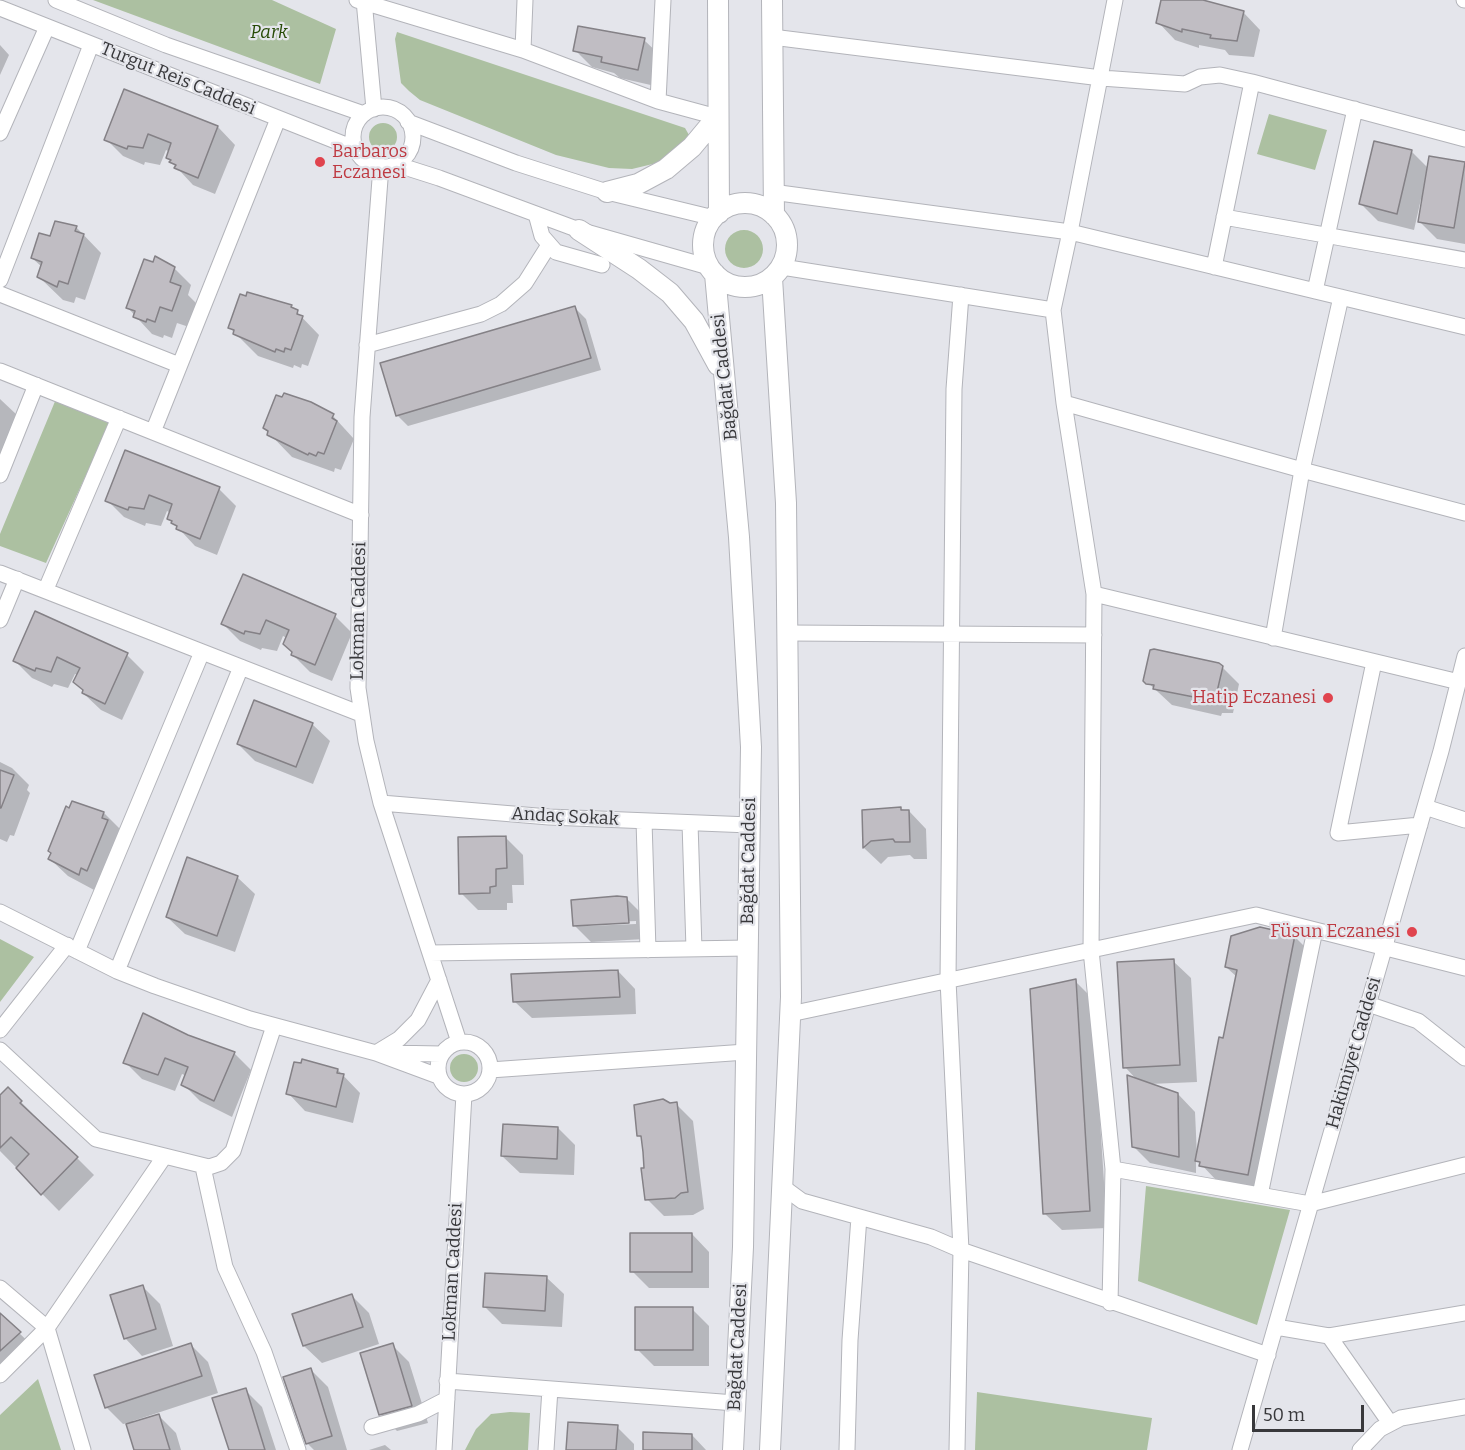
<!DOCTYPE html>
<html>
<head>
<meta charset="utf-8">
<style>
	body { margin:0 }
	#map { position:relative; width:1465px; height:1450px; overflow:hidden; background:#e4e5eb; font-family:Bitter,serif }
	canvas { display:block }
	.scale { position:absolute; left:1252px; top:1405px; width:112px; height:27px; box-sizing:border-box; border:3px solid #38383b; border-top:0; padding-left:8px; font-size:18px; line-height:21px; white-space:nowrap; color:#38383b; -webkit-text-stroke:4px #e4e5eb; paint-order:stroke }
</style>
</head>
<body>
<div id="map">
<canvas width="1465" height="1450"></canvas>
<div class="scale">50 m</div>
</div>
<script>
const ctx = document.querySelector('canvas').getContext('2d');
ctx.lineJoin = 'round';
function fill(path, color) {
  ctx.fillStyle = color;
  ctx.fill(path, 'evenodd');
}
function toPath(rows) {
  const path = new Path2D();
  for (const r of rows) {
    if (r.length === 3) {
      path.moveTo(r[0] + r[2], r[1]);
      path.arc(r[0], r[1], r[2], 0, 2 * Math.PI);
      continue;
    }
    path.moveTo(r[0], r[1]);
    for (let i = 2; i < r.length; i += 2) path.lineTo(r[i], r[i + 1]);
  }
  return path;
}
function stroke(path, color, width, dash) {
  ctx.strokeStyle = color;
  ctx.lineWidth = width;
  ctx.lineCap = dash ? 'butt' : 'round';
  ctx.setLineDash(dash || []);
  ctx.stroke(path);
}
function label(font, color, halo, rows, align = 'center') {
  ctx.font = font + ' Bitter,serif';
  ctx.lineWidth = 4.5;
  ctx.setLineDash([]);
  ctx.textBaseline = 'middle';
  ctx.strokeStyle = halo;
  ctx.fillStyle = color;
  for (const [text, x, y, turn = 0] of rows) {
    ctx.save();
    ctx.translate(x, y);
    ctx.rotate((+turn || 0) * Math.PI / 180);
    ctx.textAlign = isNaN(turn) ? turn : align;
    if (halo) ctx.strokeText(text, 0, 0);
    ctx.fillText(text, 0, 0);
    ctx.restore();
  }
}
const green = toPath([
	[93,0,272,0,336,29,320,84],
	[397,32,685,128,689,135,675,153,661,162,632,169,609,168,556,155,420,100,409,91,401,83,395,39],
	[1269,114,1327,130,1315,170,1257,154],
	[383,137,14],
	[744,249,19],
	[56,399,110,422,46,563,0,546,0,534],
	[0,939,34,957,0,1002],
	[464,1068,14],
	[1146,1186,1290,1210,1257,1325,1138,1281],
	[38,1379,61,1450,0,1450,0,1415],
	[977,1392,1152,1418,1147,1450,975,1450],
	[510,1412,530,1413,528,1450,465,1450,476,1429,491,1414]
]);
const shadow = toPath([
	[1163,0,1196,0,1243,12,1260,30,1254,57,1229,55,1225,50,1199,45,1199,48,1175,40,1158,22],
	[644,40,662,57,655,86,620,78,614,73,592,67,575,50],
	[0,45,9,55,0,75],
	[125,91,218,127,235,145,215,194,193,185,167,157,170,152,166,150,160,165,145,162,144,165,123,156,106,139],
	[1411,151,1429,169,1465,164,1465,244,1437,239,1420,222,1423,199,1421,199,1414,230,1378,221,1361,204],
	[76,227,101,253,85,300,76,297,74,303,63,300,39,277,42,267,32,258,51,238],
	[174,268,191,285,188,295,197,304,189,327,177,323,172,338,164,335,163,338,152,334,128,308],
	[256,294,291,306,319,335,308,366,302,364,301,368,294,365,293,368,258,356,230,328],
	[575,308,586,319,601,370,408,426,397,415],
	[0,399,17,415,0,459],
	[333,416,354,439,341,470,335,468,334,472,292,457,264,428],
	[126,452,219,489,236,506,217,555,195,546,169,518,171,513,167,511,161,526,146,523,145,526,124,517,107,500],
	[244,576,335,616,352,633,332,681,310,672,293,655,287,638,283,636,277,651,262,648,261,650,240,641,223,624],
	[36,613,127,655,144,672,122,720,101,710,83,693,78,675,75,674,68,688,54,684,52,687,32,678,14,660],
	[1222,667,1239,684,1233,713,1222,713,1221,716,1172,705,1145,680],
	[312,724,330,741,313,784,255,761,238,744],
	[0,762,12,768,29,785,27,790,30,793,14,836,10,835,7,842,0,839],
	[900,809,909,811,926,829,927,859,914,859,910,855,888,857,881,864,864,848,864,811],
	[104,813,121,830,96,891,68,876,50,859],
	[505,837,523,855,524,885,512,885,513,903,507,903,507,910,478,910,461,893],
	[237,877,255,894,235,952,185,934,167,917],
	[626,898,644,916,645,939,591,942,574,925],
	[636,921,636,924,588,926,588,923],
	[1294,936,1311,953,1265,1192,1218,1182,1196,1159,1196,1173,1150,1163,1133,1146,1137,1080,1125,1067,1173,961,1191,978,1197,1082,1150,1084,1178,1094,1195,1112,1197,1156,1237,977,1226,967],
	[618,971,635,989,636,1014,532,1018,514,1001],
	[1075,981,1092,998,1107,1228,1062,1230,1044,1213],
	[187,1037,234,1053,251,1070,232,1117,200,1101,183,1084,187,1076,182,1074,175,1091,142,1079,125,1062],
	[338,1070,360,1093,353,1123,305,1111,288,1093],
	[8,1089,94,1175,59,1211,0,1151,0,1097],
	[676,1104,693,1121,704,1209,693,1215,664,1216,647,1199,643,1139,639,1136,669,1105],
	[558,1128,575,1145,574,1175,520,1173,502,1156],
	[692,1234,709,1252,709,1288,649,1288,632,1271],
	[546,1277,564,1294,562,1327,502,1324,485,1307],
	[143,1287,160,1304,173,1346,142,1356,125,1338],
	[352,1296,369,1313,379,1344,322,1363,304,1346,294,1315],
	[692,1309,709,1326,709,1366,654,1366,637,1349],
	[0,1315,37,1350,6,1380,0,1374],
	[191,1345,208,1362,218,1393,133,1421,133,1424,159,1416,176,1433,181,1450,136,1450,128,1423,123,1424,106,1407],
	[392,1345,409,1362,428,1423,397,1431,380,1414],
	[311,1370,328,1387,347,1450,314,1450,307,1443],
	[245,1390,262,1407,276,1450,230,1450],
	[617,1427,634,1444,634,1450,567,1450],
	[692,1435,706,1450,644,1450],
	[385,1445,391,1450,369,1450]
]);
const building = toPath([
	[1161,0,1203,0,1244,11,1237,41,1210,38,1211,35,1182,29,1182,32,1156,23,1161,0],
	[578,26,645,38,638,70,601,62,602,57,573,51,578,26],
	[124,89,218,126,198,178,174,168,176,165,169,162,171,160,166,158,171,143,148,134,143,148,128,146,127,149,104,140,124,89],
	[1374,141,1412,150,1397,214,1359,204,1374,141],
	[1429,156,1465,162,1454,228,1418,222,1429,156],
	[55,221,77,226,75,231,84,234,68,284,59,281,57,287,37,277,42,262,31,258,39,233,50,236,55,221],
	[155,256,175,267,170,282,181,286,172,311,160,307,155,322,147,319,146,322,133,317,135,311,126,308,144,259,153,262,155,256],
	[247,292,292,305,291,307,298,310,297,314,303,316,291,350,285,348,284,352,276,349,275,352,233,334,234,330,228,328,240,294,246,296,247,292],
	[575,306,591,358,396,416,380,363,575,306],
	[284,393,311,402,334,414,332,418,337,421,324,454,318,452,316,456,309,453,308,455,267,435,268,431,263,428,276,395,282,397,284,393],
	[125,450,220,487,200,539,176,529,177,526,171,523,172,521,167,519,172,504,149,495,144,509,129,507,128,510,105,501,125,450],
	[243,574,336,614,315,665,291,655,292,652,283,644,289,630,266,620,260,634,245,631,244,634,221,624,243,574],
	[35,611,128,653,105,704,82,693,83,690,73,682,80,668,57,657,51,672,36,668,35,671,13,661,35,611],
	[1154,649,1219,663,1223,666,1216,696,1205,696,1204,699,1153,689,1154,685,1146,684,1143,681,1150,650,1154,649],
	[254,700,313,723,296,767,237,744,254,700],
	[0,770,14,775,1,808,0,808,0,770],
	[72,801,104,812,102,818,108,820,87,871,81,868,79,875,48,859,51,853,48,851,66,806,69,808,72,801],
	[901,807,901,810,909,810,910,842,895,842,893,839,871,841,863,848,862,810,901,807],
	[506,836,507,868,496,869,496,886,490,887,490,893,459,894,458,837,506,836],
	[187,857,238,876,217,936,166,917,187,857],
	[617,896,627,897,629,923,573,926,571,900,617,896],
	[1260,927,1295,935,1248,1175,1199,1166,1200,1162,1195,1161,1219,1037,1223,1038,1237,970,1225,967,1231,936,1260,927],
	[1174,959,1180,1065,1123,1068,1117,962,1174,959],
	[618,970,620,997,513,1002,511,974,618,970],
	[1076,979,1090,1211,1043,1214,1030,989,1076,979],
	[143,1013,188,1035,235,1052,214,1101,181,1085,188,1067,165,1058,158,1075,123,1063,143,1013],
	[302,1059,338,1069,337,1073,344,1074,336,1107,286,1094,294,1062,301,1063,302,1059],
	[1127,1075,1178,1093,1179,1157,1132,1147,1127,1075],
	[8,1087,22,1101,20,1103,78,1157,41,1195,16,1168,29,1154,11,1137,0,1148,0,1095,8,1087],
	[663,1099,670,1103,677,1102,688,1192,681,1193,675,1198,645,1200,641,1168,644,1168,643,1152,641,1136,637,1136,634,1105,663,1099],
	[503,1124,558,1127,557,1159,501,1156,503,1124],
	[630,1233,692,1233,692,1272,630,1272,630,1233],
	[485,1273,547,1276,545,1311,483,1307,485,1273],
	[143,1285,156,1329,124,1339,110,1295,143,1285],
	[352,1294,363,1327,303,1346,292,1314,352,1294],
	[635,1307,693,1307,693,1350,635,1350,635,1307],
	[0,1313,21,1332,0,1351,0,1313],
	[191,1343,202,1376,105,1408,94,1375,191,1343],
	[393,1343,412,1406,379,1415,360,1353,393,1343],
	[311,1368,332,1436,306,1444,283,1377,311,1368],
	[246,1388,265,1450,229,1450,212,1398,246,1388],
	[159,1414,170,1450,134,1450,126,1424,159,1414],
	[568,1422,618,1425,616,1450,566,1450,568,1422],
	[643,1432,692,1434,692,1450,643,1450,643,1432]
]);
const minor = toPath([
	[56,0,166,45,364,114],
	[357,0,523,50,658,101,717,117],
	[364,0,374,109],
	[1464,0,1465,0],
	[0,8,356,149],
	[772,37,1101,78,1185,84,1200,77,1220,75,1252,82],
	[523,50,525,0],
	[658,101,663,0],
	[383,137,30],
	[408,122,516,163,607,192,714,218],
	[0,133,47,27],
	[395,164,439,178,579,230,709,267],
	[381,166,362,417,358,688,366,741,381,803,459,1042],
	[772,192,1070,232,1465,327],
	[536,214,542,236,556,252,602,265],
	[1224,217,1465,260],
	[782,267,1053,310],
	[1214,267,1252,82,1465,139],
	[0,280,91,45],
	[1315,291,1355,109],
	[0,294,179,365],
	[961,295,954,389,948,980,961,1250,1268,1355],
	[367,345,481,314,501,304,525,283,549,245],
	[0,371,361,515],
	[1064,403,1302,470,1465,513],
	[153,432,278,119],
	[0,475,36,385],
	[0,573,361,714],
	[46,589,119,418],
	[1094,594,1459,682],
	[0,620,17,579],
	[788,633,1094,635],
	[1273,638,1302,470,1341,297],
	[1374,662,1338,833,1420,825],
	[381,803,549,817,750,825],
	[1425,807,1465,820],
	[644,821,648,950],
	[690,823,694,949],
	[0,912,117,971,155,986,250,1019,376,1053,438,1076],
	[77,951,202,652],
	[430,953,748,948],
	[117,971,241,667],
	[1368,1004,1418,1021,1465,1058],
	[790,1014,1256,915,1465,968],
	[0,1030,67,945],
	[464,1068,26],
	[0,1050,96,1139,209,1167,221,1163,233,1151,274,1026],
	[376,1053,399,1039,418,1020,439,980],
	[388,1053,441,1054],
	[490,1070,746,1052],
	[203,1167,225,1267,264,1352,298,1450],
	[1113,1169,1310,1204,1465,1165],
	[783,1187,802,1201,931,1237,961,1250,957,1450],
	[1260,1195,1315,930],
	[0,1288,47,1328,83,1450],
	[1110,1303,1113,1169,1091,950,1094,594,1064,403,1053,310,1070,232,1115,0],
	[1276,1327,1329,1336,1465,1313],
	[1329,1336,1390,1423],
	[0,1375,47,1328,164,1157],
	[447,1381,735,1403],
	[372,1427,418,1414,447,1399],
	[444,1450,464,1094],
	[546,1450,550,1389],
	[847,1450,850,1340,859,1217],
	[1240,1450,1441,751,1465,656],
	[1360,1450,1380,1429,1401,1418,1465,1407]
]);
const major = toPath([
	[718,0,719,213],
	[772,0,774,215],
	[607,192,638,184,666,169,692,147,717,117],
	[745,245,42],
	[579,230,639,269,670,293,694,321,718,365],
	[715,274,739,537,751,747,743,1247,733,1450],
	[770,1450,791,997,786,503,772,278]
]);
const markers = [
	[320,162,6,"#e0444e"],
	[1328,698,6,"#e0444e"],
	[1412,932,6,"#e0444e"]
];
const parkNames = [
	["Park",269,33]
];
const streetNames = [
	["Turgut Reis Caddesi",178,79,22],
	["Bağdat Caddesi",725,377,-96],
	["Lokman Caddesi",359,611,-89],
	["Andaç Sokak",565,817,3],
	["Bağdat Caddesi",749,861,-89],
	["Hakimiyet Caddesi",1354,1053,-74],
	["Lokman Caddesi",453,1272,-87],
	["Bağdat Caddesi",738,1347,-87]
];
const healthNames = [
	["Barbaros",332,152,"left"],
	["Eczanesi",332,173,"left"],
	["Hatip Eczanesi",1316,698],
	["Füsun Eczanesi",1400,932]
];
fill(green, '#acc0a1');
fill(shadow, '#0003');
fill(building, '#c0bdc3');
stroke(building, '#848186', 1.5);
stroke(minor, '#b3b4ba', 17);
stroke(major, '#b3b4ba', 22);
stroke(minor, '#fff', 15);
stroke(major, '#fff', 20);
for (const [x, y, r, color] of markers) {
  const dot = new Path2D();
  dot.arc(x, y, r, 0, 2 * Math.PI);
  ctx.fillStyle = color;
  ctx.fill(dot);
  stroke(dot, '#e4e5eb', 2);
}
label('italic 18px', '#274b06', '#e4e5eb', parkNames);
label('18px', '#38383b', '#e4e5eb', streetNames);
label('18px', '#be3a42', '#e4e5eb', healthNames, 'right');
</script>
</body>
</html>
